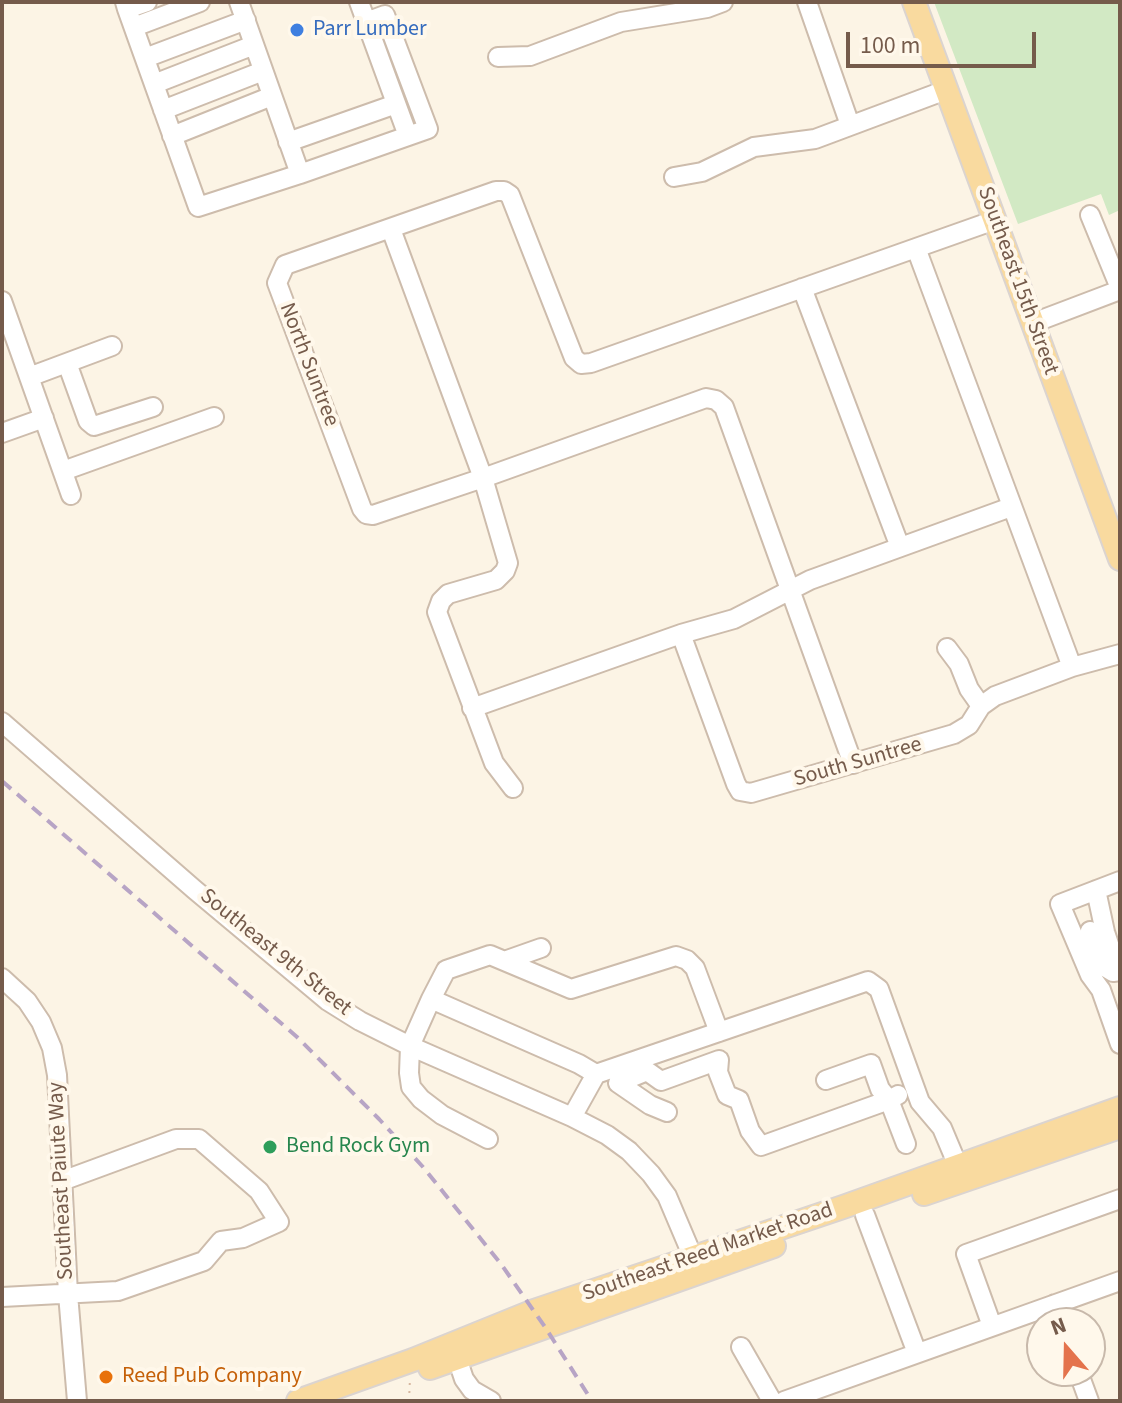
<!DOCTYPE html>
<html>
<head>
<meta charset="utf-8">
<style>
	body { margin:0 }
	#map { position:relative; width:1122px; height:1403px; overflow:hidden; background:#fcf4e5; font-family:"Source Sans 3",sans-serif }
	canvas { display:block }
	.frame { position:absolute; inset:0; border:4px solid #755b4b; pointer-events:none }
	.north { position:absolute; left:1026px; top:1307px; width:80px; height:80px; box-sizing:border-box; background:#fff8eb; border:2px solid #c8b9ab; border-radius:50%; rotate:340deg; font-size:22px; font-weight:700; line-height:32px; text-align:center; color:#755b4b }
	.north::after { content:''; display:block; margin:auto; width:28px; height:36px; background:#e4734c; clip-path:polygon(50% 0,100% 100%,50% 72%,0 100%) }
	.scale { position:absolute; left:846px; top:32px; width:190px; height:36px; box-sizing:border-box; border:4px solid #755b4b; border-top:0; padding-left:10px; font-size:24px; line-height:28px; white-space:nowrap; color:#755b4b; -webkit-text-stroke:6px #fff8eb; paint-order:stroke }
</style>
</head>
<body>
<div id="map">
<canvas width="1122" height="1403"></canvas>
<div class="frame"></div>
<div class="north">N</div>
<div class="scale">100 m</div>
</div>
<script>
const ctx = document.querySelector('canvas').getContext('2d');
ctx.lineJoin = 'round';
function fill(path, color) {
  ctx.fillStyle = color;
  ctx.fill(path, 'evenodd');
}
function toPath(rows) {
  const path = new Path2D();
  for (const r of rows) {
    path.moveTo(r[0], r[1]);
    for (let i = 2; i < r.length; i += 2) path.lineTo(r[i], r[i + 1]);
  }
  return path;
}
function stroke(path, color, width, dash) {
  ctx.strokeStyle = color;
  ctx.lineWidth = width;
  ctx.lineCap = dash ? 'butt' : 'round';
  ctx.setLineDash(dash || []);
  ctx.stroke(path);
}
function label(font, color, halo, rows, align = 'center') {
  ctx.font = font + ' "Source Sans 3",sans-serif';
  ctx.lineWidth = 8;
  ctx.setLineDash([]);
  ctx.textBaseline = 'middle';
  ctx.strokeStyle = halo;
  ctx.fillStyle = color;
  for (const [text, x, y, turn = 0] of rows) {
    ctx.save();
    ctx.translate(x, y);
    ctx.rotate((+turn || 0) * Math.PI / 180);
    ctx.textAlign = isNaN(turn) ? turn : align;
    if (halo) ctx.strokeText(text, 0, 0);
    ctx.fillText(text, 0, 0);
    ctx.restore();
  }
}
const green = toPath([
	[934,2,1120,2,1120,210,1109,215,1101,194,1018,224]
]);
const minorTunnel = toPath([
	[1119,916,1120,916]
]);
const path = toPath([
	[409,1401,410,1378]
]);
const minor = toPath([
	[125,2,127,9,147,2],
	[239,2,300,174,428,129,385,15,366,22],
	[359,2,408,136],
	[807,2,850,125],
	[127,9,198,207,300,174],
	[134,27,200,2],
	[498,57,530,56,621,22,707,8,723,2],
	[145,58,246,20],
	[154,84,254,45],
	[163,110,263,71],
	[172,136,272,96],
	[288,142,396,104],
	[674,177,702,172,754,147,815,139,946,90],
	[1090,215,1120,288],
	[391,229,483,478,508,563,505,571,496,580,448,594,441,601,437,612,494,763,513,788],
	[916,248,1072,667],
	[802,288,900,547],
	[2,301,71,495],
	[1033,323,1120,290],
	[67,363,88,421,94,426,153,407],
	[29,377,112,346],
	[2,433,44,418],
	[63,471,214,417],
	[681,634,736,784,740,791,751,793,954,734,969,725,981,706,995,696,1072,667,1120,654],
	[947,648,959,664,969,689,981,706],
	[472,708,681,634,734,619,810,580,1011,507],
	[2,722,195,890,328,1001,360,1021,410,1046,572,1117,607,1135,629,1151,651,1174,667,1196,698,1269],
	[853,764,724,407,716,400,706,398,483,478,373,515,366,514,362,509,277,283,285,265,496,191,504,191,510,195,574,358,581,364,591,363,995,220],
	[1120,881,1060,904,1090,975,1101,990,1120,1044],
	[1096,890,1105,932,1118,971],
	[1090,931,1095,953,1100,964,1113,972,1120,971],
	[507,960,541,948],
	[2,978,27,1001,41,1022,52,1048,57,1075,68,1294,77,1401],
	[431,999,446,970,490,955,571,989,676,956,687,960,695,968,719,1032],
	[898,1095,889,1100,906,1144],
	[667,1112,650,1105,618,1083,647,1071,661,1081,719,1060,718,1072,727,1095,739,1100,750,1131,761,1146,889,1100,880,1089,871,1064,826,1080],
	[572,1117,596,1074,868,981,879,989,920,1102,942,1128,958,1166],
	[488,1139,442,1115,421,1099,411,1087,409,1073,410,1046,431,999,579,1064,596,1074],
	[865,1215,917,1353],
	[2,1297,118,1291,204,1261,221,1241,243,1238,279,1222,259,1191,199,1139,176,1139,62,1181],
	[1055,1304,1061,1323],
	[992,1326,966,1254,1120,1199],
	[741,1347,772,1401],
	[457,1358,464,1379,472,1390,491,1401],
	[1078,1371,1089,1401],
	[784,1401,1120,1281]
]);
const major = toPath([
	[914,2,1120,559],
	[924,1194,1120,1127],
	[430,1368,774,1246],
	[298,1401,413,1360,534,1311,843,1207,1120,1108]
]);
const rail = toPath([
	[2,781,297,1037,379,1119,423,1167,501,1264,545,1327,592,1401]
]);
const markers = [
	[297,30,8,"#3f7fe0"],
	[270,1147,8,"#2e9e5b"],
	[106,1377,8,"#e8710a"]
];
const shopNames = [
	["Parr Lumber",313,30]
];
const streetNames = [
	["Southeast 15th Street",1017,281,70],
	["North Suntree",308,365,69],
	["South Suntree",858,763,-16],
	["Southeast 9th Street",275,953,39],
	["Southeast Paiute Way",62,1181,-93],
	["Southeast Reed Market Road",708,1253,-19]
];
const leisureNames = [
	["Bend Rock Gym",286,1147]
];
const foodNames = [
	["Reed Pub Company",122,1377]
];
fill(green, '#d2e9c4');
stroke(minorTunnel, '#dacebe', 18, [18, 9]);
stroke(minor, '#cdbcac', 22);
stroke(major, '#dbd4d0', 26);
stroke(path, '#d6b7a0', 2, [2, 6]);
stroke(minor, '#fff', 18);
stroke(major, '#f9da9f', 22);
stroke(rail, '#b7a4c5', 4, [12, 8]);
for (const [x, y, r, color] of markers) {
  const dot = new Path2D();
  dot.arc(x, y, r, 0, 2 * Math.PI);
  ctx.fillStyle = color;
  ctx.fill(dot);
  stroke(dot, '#fff8eb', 3);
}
label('22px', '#366cbe', '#fff8eb', shopNames, 'left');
label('22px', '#755b4b', '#fff8eb', streetNames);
label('22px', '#27864d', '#fff8eb', leisureNames, 'left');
label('22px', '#c56008', '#fff8eb', foodNames, 'left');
</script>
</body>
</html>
